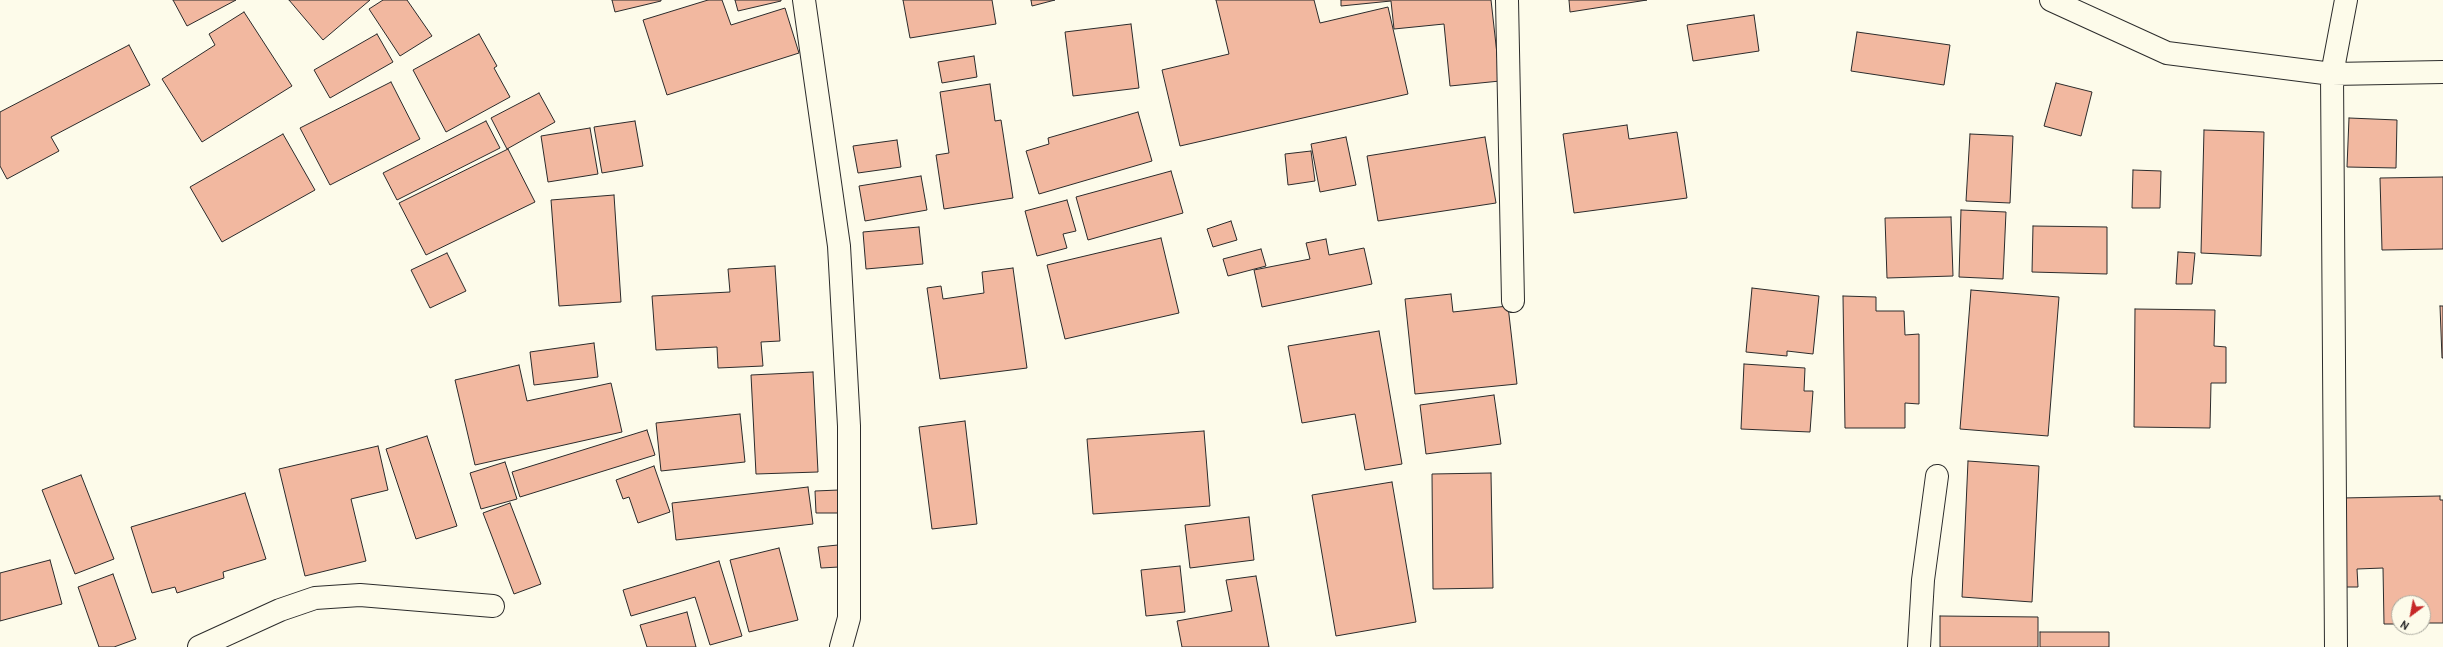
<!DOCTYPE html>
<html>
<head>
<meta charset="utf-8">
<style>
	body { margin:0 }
	#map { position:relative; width:2443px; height:647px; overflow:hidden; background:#fdfbea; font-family:Overpass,sans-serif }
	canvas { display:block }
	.north { position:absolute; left:2391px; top:595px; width:40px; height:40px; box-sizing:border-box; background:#fdfbea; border:1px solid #a9a89e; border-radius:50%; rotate:212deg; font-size:11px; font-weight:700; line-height:16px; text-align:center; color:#2b2b2b }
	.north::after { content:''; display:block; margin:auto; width:14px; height:18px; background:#c62828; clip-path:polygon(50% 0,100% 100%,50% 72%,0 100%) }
</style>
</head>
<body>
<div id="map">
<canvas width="2443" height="647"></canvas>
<div class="north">N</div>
</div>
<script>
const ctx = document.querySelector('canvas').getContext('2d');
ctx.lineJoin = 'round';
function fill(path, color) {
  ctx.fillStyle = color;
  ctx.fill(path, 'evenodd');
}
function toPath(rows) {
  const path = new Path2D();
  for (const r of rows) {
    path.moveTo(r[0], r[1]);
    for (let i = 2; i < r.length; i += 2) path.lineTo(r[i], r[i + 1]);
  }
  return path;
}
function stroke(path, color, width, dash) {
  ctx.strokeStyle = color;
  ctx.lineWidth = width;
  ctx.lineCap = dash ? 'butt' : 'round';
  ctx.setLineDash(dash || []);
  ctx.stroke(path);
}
const building = toPath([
	[173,0,236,0,187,26,173,0],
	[289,0,370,0,323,40,289,0],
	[383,0,407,0,432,36,400,56,369,9,383,0],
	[612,0,661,0,661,1,615,12,612,0],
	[708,0,722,0,731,25,785,8,799,53,667,95,643,20,708,0],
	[735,0,781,0,781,1,738,11,735,0],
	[903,0,992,0,996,24,910,38,903,0],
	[1031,0,1055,0,1032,6,1031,0],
	[1216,0,1314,0,1320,23,1388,7,1408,94,1180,146,1162,70,1229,54,1216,0],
	[1341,0,1491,0,1500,81,1450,86,1444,24,1394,29,1391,1,1341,6,1341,0],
	[1569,0,1647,0,1570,12,1569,0],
	[244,12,292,86,202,142,162,79,215,45,209,34,244,12],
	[1754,15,1759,51,1693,61,1687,25,1754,15],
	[1131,24,1139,88,1073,96,1065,32,1131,24],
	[1857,32,1950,45,1944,85,1851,71,1857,32],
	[377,34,393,62,330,98,314,70,377,34],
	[479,34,497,66,494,68,510,97,446,132,413,70,479,34],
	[129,45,150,85,51,137,59,151,7,179,0,166,0,112,129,45],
	[974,56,977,77,942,83,938,62,974,56],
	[391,82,420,139,330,185,300,128,391,82],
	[2056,83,2092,92,2081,136,2044,126,2056,83],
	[990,84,995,121,1001,120,1013,198,944,209,936,155,949,153,940,92,990,84],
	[539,93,555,122,507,149,491,118,539,93],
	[1138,112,1152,161,1039,194,1026,151,1049,144,1048,138,1138,112],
	[2349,118,2397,120,2396,168,2347,167,2349,118],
	[486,121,500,148,397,200,383,173,486,121],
	[635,121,643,166,602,173,594,127,635,121],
	[1627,125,1629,139,1677,132,1687,198,1574,213,1563,134,1627,125],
	[590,128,598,174,548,182,541,136,590,128],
	[2204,130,2264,132,2261,256,2201,253,2204,130],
	[283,134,315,190,222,242,190,187,283,134],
	[1970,134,2013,136,2010,203,1966,201,1970,134],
	[1346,137,1356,185,1320,192,1311,144,1346,137],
	[1485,137,1496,203,1378,221,1367,156,1485,137],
	[897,140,901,167,858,173,853,146,897,140],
	[508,149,535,202,426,255,399,203,508,149],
	[1311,151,1315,181,1288,185,1285,154,1311,151],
	[2133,170,2161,171,2160,208,2132,208,2133,170],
	[1171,171,1183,213,1088,240,1076,197,1171,171],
	[921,176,927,210,865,221,859,186,921,176],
	[2443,177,2443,249,2382,250,2380,178,2443,177],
	[614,195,621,302,559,306,551,200,614,195],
	[1067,200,1076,231,1063,234,1067,248,1037,256,1025,211,1067,200],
	[1961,210,2006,212,2003,279,1959,277,1961,210],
	[1951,217,1953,276,1887,278,1885,218,1951,217],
	[1231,221,1237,240,1213,247,1207,229,1231,221],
	[2033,226,2107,227,2107,274,2032,272,2033,226],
	[919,227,923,264,866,269,863,232,919,227],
	[1161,238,1179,313,1065,339,1047,265,1161,238],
	[1326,239,1329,255,1364,248,1372,284,1262,307,1254,270,1310,259,1306,243,1326,239],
	[1261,249,1266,266,1228,276,1223,259,1261,249],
	[2178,252,2195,253,2192,284,2176,284,2178,252],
	[447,253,466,291,430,308,411,270,447,253],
	[775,266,780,341,761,342,763,366,718,368,717,347,656,350,652,296,730,292,728,269,775,266],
	[1013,268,1027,368,940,379,927,288,941,286,943,299,984,293,982,272,1013,268],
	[1752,288,1819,296,1813,354,1787,351,1787,356,1746,352,1752,288],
	[1971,290,2059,297,2048,436,1960,429,1971,290],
	[1451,294,1453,312,1508,306,1517,384,1415,394,1405,299,1451,294],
	[1843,296,1876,297,1876,311,1904,311,1905,335,1919,334,1919,404,1905,403,1905,428,1845,428,1843,296],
	[2440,306,2443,306,2443,358,2442,358,2440,306],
	[2135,309,2215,310,2214,346,2226,347,2226,383,2211,383,2210,428,2134,427,2135,309],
	[1379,331,1402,464,1365,470,1355,414,1302,423,1288,346,1379,331],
	[594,343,598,377,534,385,530,352,594,343],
	[1744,364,1805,368,1804,391,1813,391,1810,432,1741,429,1744,364],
	[519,365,527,401,611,383,622,432,475,465,455,380,519,365],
	[813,372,818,472,756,474,751,375,813,372],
	[1494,395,1501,444,1426,454,1420,405,1494,395],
	[740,414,745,462,661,471,656,423,740,414],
	[965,421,977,524,932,529,919,427,965,421],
	[647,430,655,455,520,497,512,472,647,430],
	[1204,431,1210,506,1093,514,1087,439,1204,431],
	[427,436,457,526,416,539,386,449,427,436],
	[378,446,388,490,351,499,366,561,305,576,279,469,378,446],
	[1968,461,2039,466,2032,602,1962,597,1968,461],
	[505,462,517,499,481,509,470,473,505,462],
	[654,466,670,512,638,523,629,497,623,499,616,480,654,466],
	[1491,473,1493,588,1433,589,1432,474,1491,473],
	[81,475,114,559,75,574,42,490,81,475],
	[1392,482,1416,622,1336,636,1312,495,1392,482],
	[808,487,813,524,676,540,672,503,808,487],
	[839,490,840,513,816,513,815,491,839,490],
	[245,493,266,559,223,572,224,578,177,593,175,587,152,593,131,527,245,493],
	[2440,496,2440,500,2443,500,2443,623,2423,623,2423,603,2399,603,2399,624,2384,624,2383,568,2357,569,2358,587,2345,587,2342,498,2440,496],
	[510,503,541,584,514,594,483,513,510,503],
	[1249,517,1254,560,1190,568,1185,525,1249,517],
	[838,545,839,567,821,568,818,547,838,545],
	[779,548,798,620,749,632,730,560,779,548],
	[50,560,62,604,0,621,0,573,50,560],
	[719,561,742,636,710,645,695,597,631,616,623,590,719,561],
	[1180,566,1185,612,1146,616,1141,570,1180,566],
	[113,574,136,639,114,647,99,647,78,587,113,574],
	[1256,576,1269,647,1182,647,1177,621,1232,611,1226,580,1256,576],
	[687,612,696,647,647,647,640,625,687,612],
	[1940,616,2038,617,2038,647,1940,647,1940,616],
	[2040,632,2109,632,2109,647,2040,647,2040,632]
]);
const minor = toPath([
	[804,0,839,246,849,426,849,618,841,647],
	[1507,0,1513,301],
	[2051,0,2167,53,2332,74,2443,72],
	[199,647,280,610,315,598,360,595,493,606],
	[1919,647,1923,580,1937,476],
	[2336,647,2332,74,2346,0]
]);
fill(building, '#f2b8a0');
stroke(building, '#2b2b2b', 1);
stroke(minor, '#2b2b2b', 24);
stroke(minor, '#fdfbea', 22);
</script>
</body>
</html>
